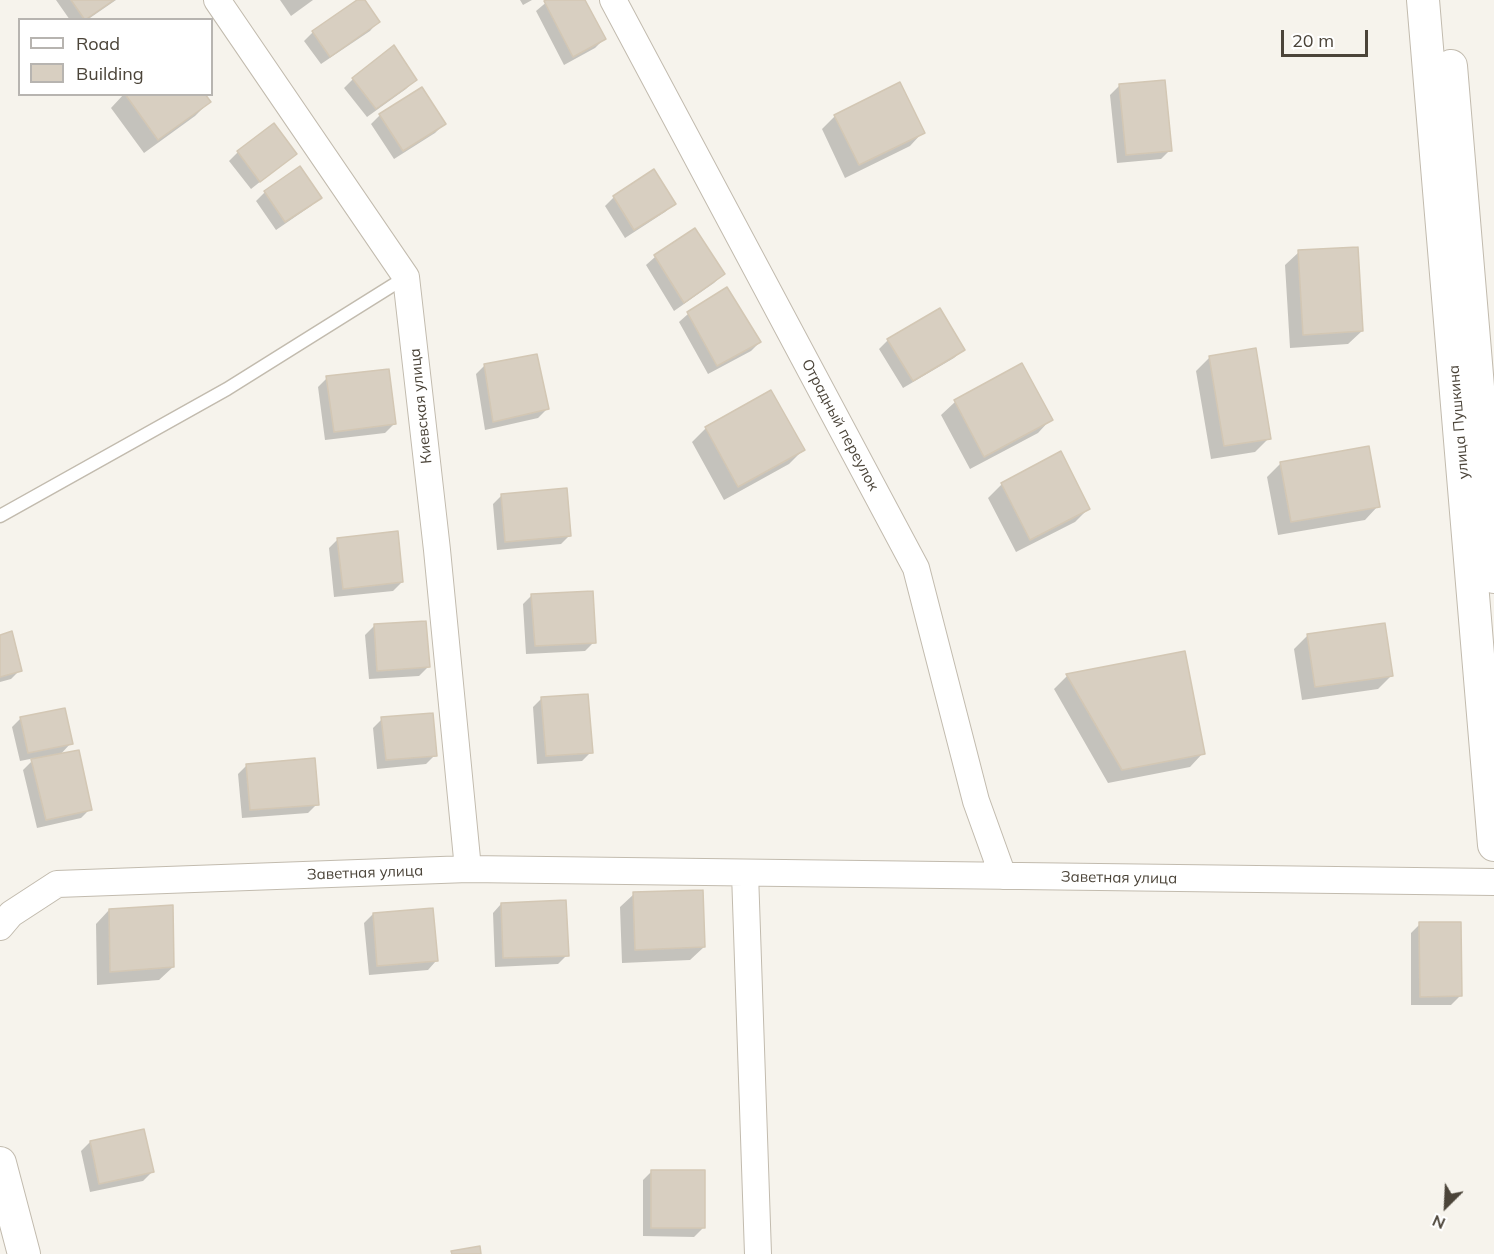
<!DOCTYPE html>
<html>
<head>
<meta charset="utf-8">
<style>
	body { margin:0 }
	#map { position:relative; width:1494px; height:1254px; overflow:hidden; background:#f6f3ec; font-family:Mulish,sans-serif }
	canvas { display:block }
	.legend { position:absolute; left:18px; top:18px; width:195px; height:78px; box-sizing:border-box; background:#fff; border:2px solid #b7b4b0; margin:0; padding:8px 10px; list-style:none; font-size:18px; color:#4b4439 }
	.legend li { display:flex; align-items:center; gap:12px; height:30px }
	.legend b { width:30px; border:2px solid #b7b4b0 }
	.north { position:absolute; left:1416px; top:1176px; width:60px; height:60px; -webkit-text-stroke:4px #fff; paint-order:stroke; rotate:204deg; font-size:16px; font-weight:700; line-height:24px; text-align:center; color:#4b4439 }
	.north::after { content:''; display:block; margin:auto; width:21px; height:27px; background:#4b4439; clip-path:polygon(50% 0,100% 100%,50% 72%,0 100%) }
	.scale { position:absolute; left:1281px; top:30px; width:87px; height:27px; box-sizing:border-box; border:3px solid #4b4439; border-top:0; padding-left:8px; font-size:18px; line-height:21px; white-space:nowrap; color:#4b4439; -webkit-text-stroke:4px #fff; paint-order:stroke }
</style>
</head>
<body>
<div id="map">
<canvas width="1494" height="1254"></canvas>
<ul class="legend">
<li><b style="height:8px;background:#fff"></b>Road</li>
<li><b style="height:16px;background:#d8cfc1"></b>Building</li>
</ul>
<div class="north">N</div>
<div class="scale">20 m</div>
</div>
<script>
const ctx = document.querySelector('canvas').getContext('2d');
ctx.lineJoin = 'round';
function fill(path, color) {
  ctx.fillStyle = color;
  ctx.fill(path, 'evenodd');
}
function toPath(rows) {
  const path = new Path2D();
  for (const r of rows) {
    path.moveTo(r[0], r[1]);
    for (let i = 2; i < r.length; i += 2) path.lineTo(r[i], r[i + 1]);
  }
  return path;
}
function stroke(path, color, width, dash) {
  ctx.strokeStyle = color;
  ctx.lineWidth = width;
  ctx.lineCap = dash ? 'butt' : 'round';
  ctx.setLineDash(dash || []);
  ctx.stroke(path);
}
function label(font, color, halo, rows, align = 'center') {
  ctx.font = font + ' Mulish,sans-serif';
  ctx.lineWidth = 6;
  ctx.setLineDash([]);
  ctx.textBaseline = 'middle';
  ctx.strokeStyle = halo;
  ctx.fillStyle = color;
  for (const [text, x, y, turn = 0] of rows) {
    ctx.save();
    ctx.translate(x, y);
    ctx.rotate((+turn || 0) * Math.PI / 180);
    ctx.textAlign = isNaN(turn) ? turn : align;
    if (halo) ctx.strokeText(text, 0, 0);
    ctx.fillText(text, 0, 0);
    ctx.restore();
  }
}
const shadow = toPath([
	[56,0,116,0,87,20,70,20],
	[280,0,313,0,291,16],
	[359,0,363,0,378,22,370,31,321,64,304,41,313,32],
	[520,0,532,0,523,5],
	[549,0,584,0,604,39,595,48,564,65,536,11],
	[353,79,415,80,406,89,367,117,344,88],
	[1119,86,1170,150,1161,159,1117,163,1110,95],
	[124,94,203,94,209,102,195,116,144,153,111,108],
	[380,115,444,124,435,133,394,159,371,124],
	[835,116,923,132,910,146,845,178,822,129],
	[238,152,295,154,251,189,229,161],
	[300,168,320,198,311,206,276,230,256,201,265,192],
	[614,197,674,204,665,212,625,238,605,206],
	[694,230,723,274,714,283,674,311,646,265,655,257],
	[1299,252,1362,331,1348,344,1290,348,1285,265],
	[688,314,760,342,751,351,708,374,679,322],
	[888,340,963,350,954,358,903,388,879,349],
	[1210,357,1269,438,1255,452,1211,459,1196,371],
	[485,365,547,409,538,418,485,430,476,374],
	[1022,365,1051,419,1038,433,970,469,941,415,955,402],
	[327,378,394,424,385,433,325,440,318,387],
	[706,428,803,450,789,464,724,500,692,442],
	[1281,463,1378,506,1365,520,1278,535,1267,477],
	[1002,484,1089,508,1075,522,1016,552,988,498],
	[502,495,570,535,561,544,497,550,493,504],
	[338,539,402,582,393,591,334,597,329,548],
	[532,595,594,642,585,651,526,654,523,604],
	[374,626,428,667,419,676,369,679,365,635],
	[1308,635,1392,675,1378,689,1302,700,1294,649],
	[0,636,20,670,11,679,0,682],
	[1067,676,1203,753,1190,767,1108,783,1054,689],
	[542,698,591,752,582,761,537,764,533,707],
	[21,718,71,743,59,756,90,809,81,818,37,828,23,770,35,758,20,761,12,727],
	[382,719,435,755,426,764,377,769,373,728],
	[247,765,317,804,308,813,242,818,238,774],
	[634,894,704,947,690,960,622,963,620,907],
	[501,904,567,955,558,964,495,967,493,913],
	[109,910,173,967,159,980,97,985,96,924],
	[373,914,436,961,428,970,369,975,364,923],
	[1420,924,1460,996,1451,1005,1411,1005,1411,933],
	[90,1142,152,1172,143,1181,90,1192,81,1151],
	[652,1171,703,1228,694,1237,643,1236,643,1180]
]);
const building = toPath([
	[71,0,114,0,85,20,71,0],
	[357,0,365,0,380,22,330,57,312,31,357,0],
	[546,0,585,0,606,39,573,57,544,1,546,0],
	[394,45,417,80,376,109,352,78,394,45],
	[1165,80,1172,151,1126,155,1119,84,1165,80],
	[900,82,925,133,859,165,834,115,900,82],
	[422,87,446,124,403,151,379,114,422,87],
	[125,94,205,94,211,102,158,140,125,94],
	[274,123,297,154,260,182,237,151,274,123],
	[300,166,322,198,285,222,264,191,300,166],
	[654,169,676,204,634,230,613,196,654,169],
	[695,228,725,274,684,303,654,255,695,228],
	[1358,247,1363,331,1303,335,1298,250,1358,247],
	[727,287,761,342,717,366,687,312,727,287],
	[940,308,965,350,913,381,887,339,940,308],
	[1256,348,1271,439,1224,446,1209,356,1256,348],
	[537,354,549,409,493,422,484,364,537,354],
	[1022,363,1053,420,984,457,954,400,1022,363],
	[389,369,396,424,334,432,326,376,389,369],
	[771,390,805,450,738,487,705,427,771,390],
	[1369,446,1380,507,1291,522,1280,462,1369,446],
	[1061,451,1090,509,1030,540,1001,483,1061,451],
	[567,488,571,536,505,542,501,494,567,488],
	[398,531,403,582,343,589,337,538,398,531],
	[593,591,596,643,535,646,531,594,593,591],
	[426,621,430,667,377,671,374,624,426,621],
	[1385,623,1393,676,1315,687,1307,634,1385,623],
	[12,631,22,671,0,677,0,635,12,631],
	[1185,651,1205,754,1122,770,1066,674,1185,651],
	[588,694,593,753,546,756,541,697,588,694],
	[65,708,73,744,28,753,20,717,65,708],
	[433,713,437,756,386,760,381,717,433,713],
	[79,750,92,810,46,820,31,759,79,750],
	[315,758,319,805,250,810,246,764,315,758],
	[703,890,705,947,635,950,633,892,703,890],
	[566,900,569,956,503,958,501,903,566,900],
	[173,905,174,967,110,972,109,909,173,905],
	[433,908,438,961,377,966,373,913,433,908],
	[1419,922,1461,922,1462,996,1420,997,1419,922],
	[144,1129,154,1172,99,1184,90,1141,144,1129],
	[651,1170,705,1170,705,1228,651,1228,651,1170],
	[480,1246,481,1254,452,1254,451,1251,480,1246]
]);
const service = toPath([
	[0,516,227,389,406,277]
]);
const minor = toPath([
	[217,0,406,277,437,550,468,869],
	[613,0,916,568,976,801,1003,876],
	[745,873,758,1254],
	[0,927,11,914,57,884,468,869,1494,882]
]);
const tertiary = toPath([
	[1423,0,1494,845],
	[1451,66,1494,577],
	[0,1163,24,1254]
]);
const streetNames = [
	["Киевская улица",421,406,-96],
	["улица Пушкина",1459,422,-95],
	["Отрадный переулок",840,425,62],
	["Заветная улица",365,873,-2],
	["Заветная улица",1119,878,1]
];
fill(shadow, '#0003');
fill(building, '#d8cfc1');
stroke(building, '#d3c7b4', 1.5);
stroke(service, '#c2bbae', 15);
stroke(minor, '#c2bbae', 28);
stroke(tertiary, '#c2bbae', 34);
stroke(service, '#fff', 12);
stroke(minor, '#fff', 26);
stroke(tertiary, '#fff', 32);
label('15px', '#4b4439', '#fff', streetNames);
</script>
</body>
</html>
